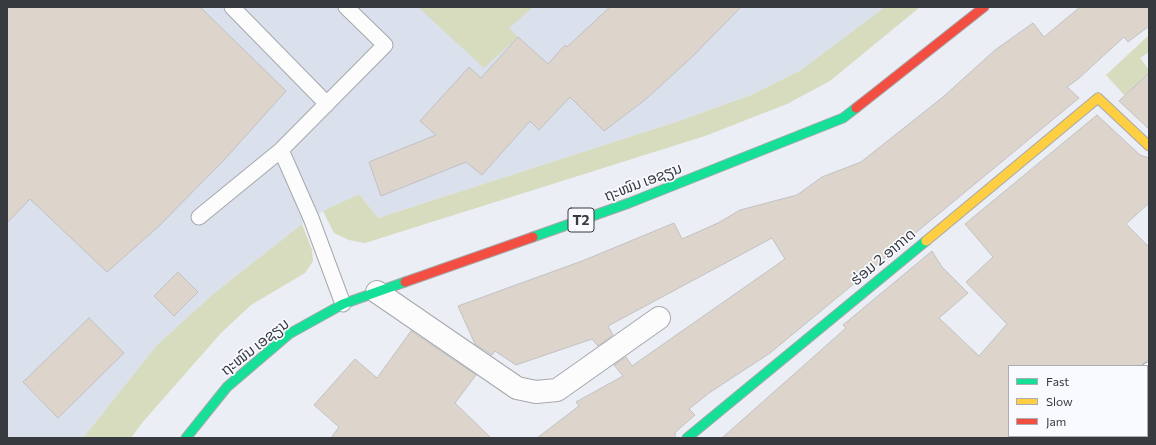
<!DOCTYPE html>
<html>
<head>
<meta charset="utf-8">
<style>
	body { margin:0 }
	#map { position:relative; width:1156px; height:445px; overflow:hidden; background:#ebeef4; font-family:Commissioner,sans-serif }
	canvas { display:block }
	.frame { position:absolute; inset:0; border:8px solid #373a3e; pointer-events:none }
	.legend { position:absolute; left:1008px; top:365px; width:140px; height:72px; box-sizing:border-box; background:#f8faff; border:1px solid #abadb2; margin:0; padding:5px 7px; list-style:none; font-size:12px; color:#373a3e }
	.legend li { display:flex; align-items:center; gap:8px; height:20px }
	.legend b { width:20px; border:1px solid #abadb2 }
</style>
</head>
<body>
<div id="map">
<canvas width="1156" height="445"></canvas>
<div class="frame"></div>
<ul class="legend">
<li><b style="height:5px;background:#16e098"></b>Fast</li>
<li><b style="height:5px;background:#ffcf43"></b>Slow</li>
<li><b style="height:5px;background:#f24e42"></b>Jam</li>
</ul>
</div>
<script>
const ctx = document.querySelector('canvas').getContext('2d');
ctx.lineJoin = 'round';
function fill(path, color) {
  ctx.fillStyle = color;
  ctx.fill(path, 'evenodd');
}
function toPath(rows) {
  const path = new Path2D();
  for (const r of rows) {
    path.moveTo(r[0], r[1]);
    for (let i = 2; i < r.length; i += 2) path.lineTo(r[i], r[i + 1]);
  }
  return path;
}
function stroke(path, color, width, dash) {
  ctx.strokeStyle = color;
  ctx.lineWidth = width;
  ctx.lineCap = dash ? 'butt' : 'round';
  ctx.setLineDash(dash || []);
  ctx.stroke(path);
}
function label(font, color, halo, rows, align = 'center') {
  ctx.font = font + ' Commissioner,"Noto Sans Lao",sans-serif';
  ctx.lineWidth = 3.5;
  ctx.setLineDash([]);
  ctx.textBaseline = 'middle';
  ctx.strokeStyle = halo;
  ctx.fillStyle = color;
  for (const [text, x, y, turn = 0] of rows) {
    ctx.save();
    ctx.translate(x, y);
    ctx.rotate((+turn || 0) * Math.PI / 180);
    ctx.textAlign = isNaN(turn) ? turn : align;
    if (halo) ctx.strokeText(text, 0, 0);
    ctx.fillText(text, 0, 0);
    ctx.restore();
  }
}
const built = toPath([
	[7,7,885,7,801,70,751,95,679,121,378,218,359,194,323,211,302,224,212,295,157,345,83,438,7,438]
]);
const green = toPath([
	[418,7,533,7,509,28,518,37,484,68],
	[885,7,920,7,830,81,787,104,705,136,365,243,349,240,334,233,323,211,359,194,378,218,679,121,751,95,801,70],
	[1149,35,1149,52,1140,58,1149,70,1149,73,1125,96,1106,75],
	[302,224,312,250,313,261,305,273,251,305,221,333,142,423,131,438,83,438,157,345,212,295]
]);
const building = toPath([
	[7,7,200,7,286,91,224,160,159,226,107,272,30,199,7,223,7,7],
	[610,7,741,7,692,57,646,99,604,131,570,97,539,130,530,121,482,175,466,162,381,196,369,162,436,135,420,121,469,67,481,78,518,37,548,64,565,45,567,47,610,7],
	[1080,7,1149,7,1149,26,1128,42,1124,37,1078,79,1067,87,1079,98,770,353,709,393,689,409,695,415,679,429,675,433,675,438,537,438,579,406,576,402,623,376,614,365,626,357,632,366,785,259,772,238,608,326,613,335,598,346,592,339,516,365,495,351,492,355,475,344,458,306,582,261,674,223,682,239,718,223,740,210,797,195,822,177,861,162,943,97,995,50,1033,23,1044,37,1080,7],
	[1149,73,1149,129,1119,101,1149,73],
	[1097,115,1140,155,1149,158,1149,203,1126,224,1149,247,1149,359,1146,362,1140,366,1009,366,1009,438,722,438,846,328,843,325,932,251,942,267,968,293,939,318,979,356,1007,324,966,282,993,257,965,224,1097,115],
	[178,272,198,292,174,316,154,296,178,272],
	[89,318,124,353,58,418,23,382,89,318],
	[411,331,476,375,455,403,491,438,331,438,339,427,314,405,355,359,377,378,411,331]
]);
const lane = toPath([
	[232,7,327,104],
	[281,150,311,218,343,304],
	[199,217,281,150,385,45,346,7],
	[1147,372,1149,370],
	[1147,389,1149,391]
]);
const street = toPath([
	[377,292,517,388,536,392,557,390,659,318]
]);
const fast = toPath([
	[533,237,629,203,843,118,856,108],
	[186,438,227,387,289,334,343,304,405,282],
	[687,438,926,241]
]);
const slow = toPath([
	[926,241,1098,98,1149,146]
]);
const jam = toPath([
	[856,108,984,7],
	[405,282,533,237]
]);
const shields = [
	[581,220,26]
];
const shieldNames = [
	["T2",581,220]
];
const streetNames = [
	["ຖະໜົນ ເອຊຽນ",643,182,-21],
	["ຮ່ອມ 2 ອາກາດ",883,257,-40],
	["ຖະໜົນ ເອຊຽນ",255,347,-38]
];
fill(built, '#dae0ec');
fill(green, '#d7dcbe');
fill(building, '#ddd5cc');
stroke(building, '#c1c1c2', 1);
stroke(lane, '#a6a8ac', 17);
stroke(street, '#a6a8ac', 24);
stroke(fast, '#a6a8ac', 11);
stroke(slow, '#a6a8ac', 11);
stroke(jam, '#a6a8ac', 11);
stroke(lane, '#fcfcfd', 15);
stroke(street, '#fcfcfd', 22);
stroke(fast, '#16e098', 9);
stroke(slow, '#ffcf43', 9);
stroke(jam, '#f24e42', 9);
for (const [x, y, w] of shields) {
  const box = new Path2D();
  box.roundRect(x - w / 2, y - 12, w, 24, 3);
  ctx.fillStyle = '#f8faff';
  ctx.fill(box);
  stroke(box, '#373a3e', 1);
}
label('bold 14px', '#373a3e', null, shieldNames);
label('15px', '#373a3e', '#f8faff', streetNames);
</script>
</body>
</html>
